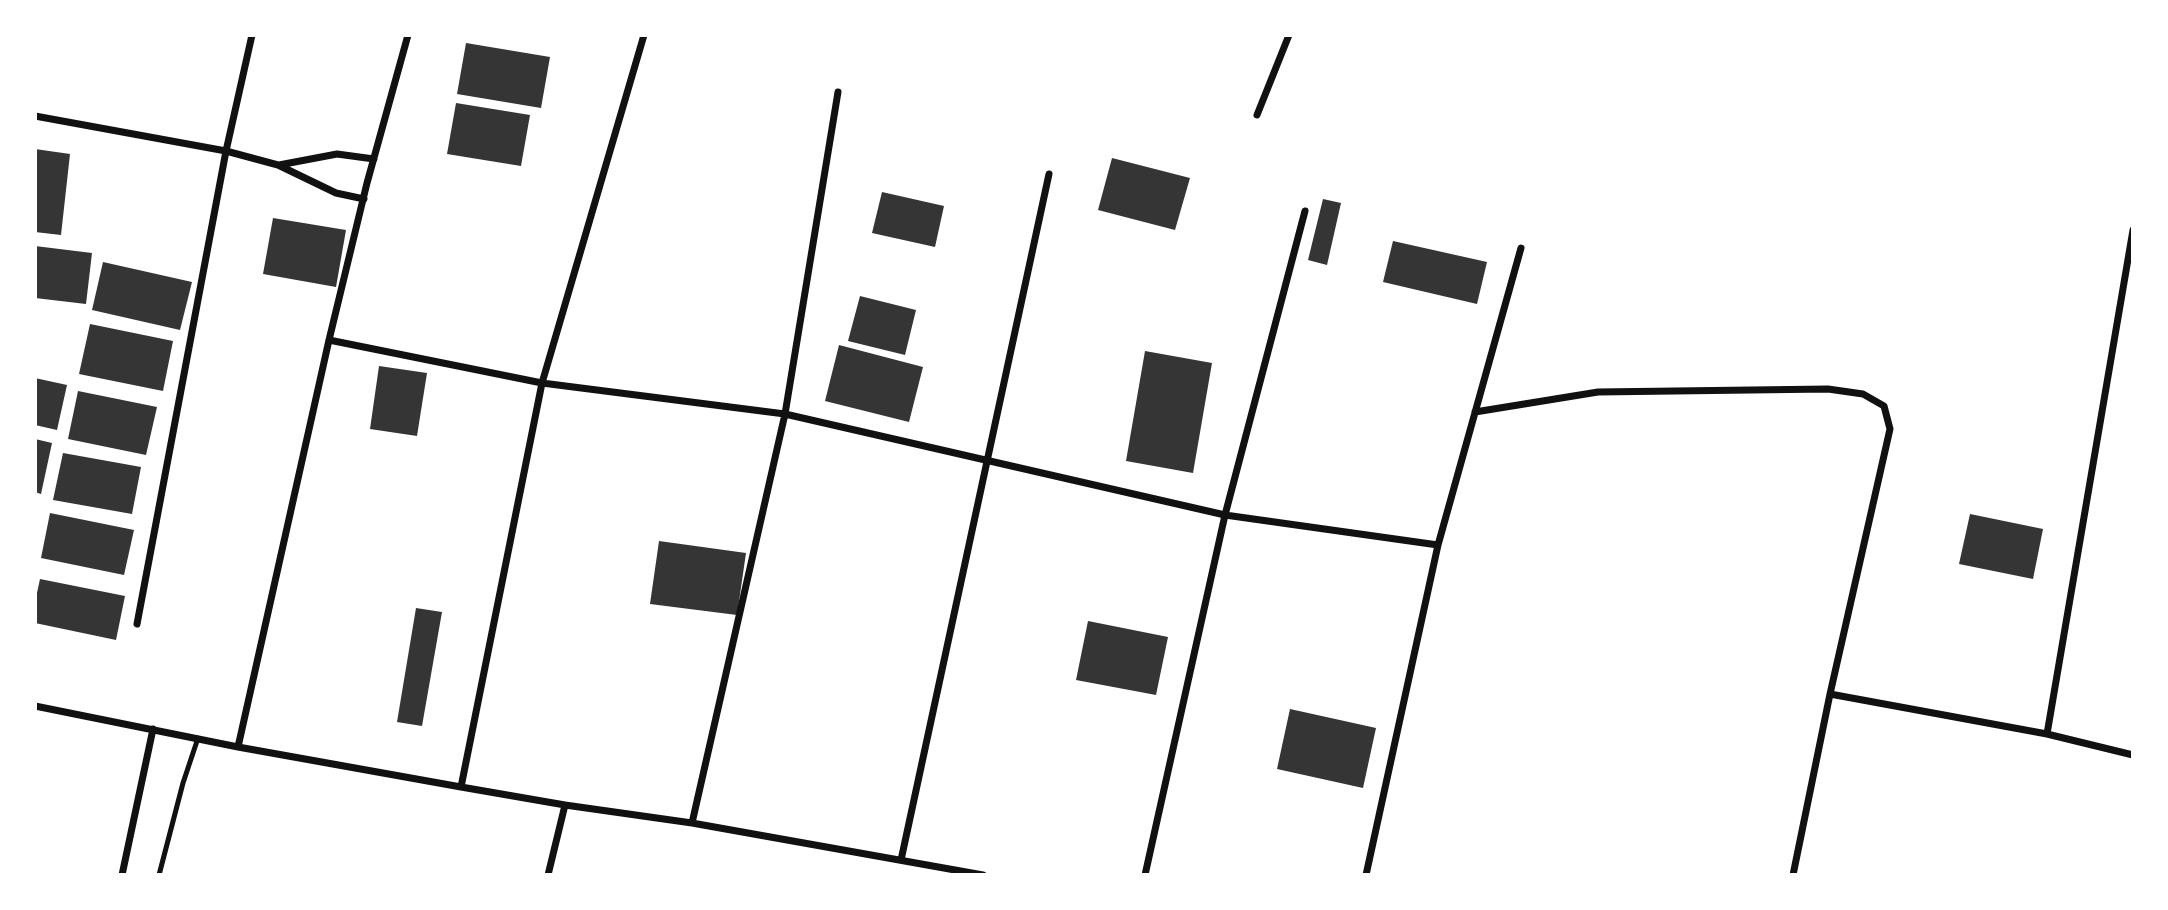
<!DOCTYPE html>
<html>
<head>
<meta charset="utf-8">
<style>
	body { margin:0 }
	#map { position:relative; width:2168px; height:910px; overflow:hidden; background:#fff; font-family:"Roboto Condensed",sans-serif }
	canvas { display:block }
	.frame { position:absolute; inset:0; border:37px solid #fff; pointer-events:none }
</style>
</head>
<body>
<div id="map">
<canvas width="2168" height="910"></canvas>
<div class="frame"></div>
</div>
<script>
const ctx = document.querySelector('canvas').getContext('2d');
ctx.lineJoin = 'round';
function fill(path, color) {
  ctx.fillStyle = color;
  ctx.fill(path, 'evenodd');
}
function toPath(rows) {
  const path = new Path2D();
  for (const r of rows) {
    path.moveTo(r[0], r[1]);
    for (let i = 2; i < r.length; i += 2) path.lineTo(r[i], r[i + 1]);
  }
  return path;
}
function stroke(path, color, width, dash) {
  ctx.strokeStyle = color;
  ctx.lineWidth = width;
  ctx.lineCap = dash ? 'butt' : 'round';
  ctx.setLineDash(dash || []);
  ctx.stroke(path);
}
const building = toPath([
	[466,43,550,57,541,108,457,94],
	[456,103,530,115,521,166,447,154],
	[35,149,70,154,61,235,35,232],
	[1112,158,1190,178,1175,230,1098,210],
	[882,192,944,206,935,247,872,233],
	[1323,199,1341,203,1327,265,1308,260],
	[273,218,346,230,336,287,263,274],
	[1393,241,1487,262,1477,304,1383,282],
	[35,246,92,253,86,304,35,298],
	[103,262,192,282,180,330,92,310],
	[860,296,916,310,905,355,848,341],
	[90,324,173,341,163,391,79,374],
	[839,345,923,367,909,422,825,401],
	[1145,351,1212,363,1193,473,1126,461],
	[379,366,427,373,417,436,370,429],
	[35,378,67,385,57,430,35,425],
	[78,391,157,407,146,455,68,439],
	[35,439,52,443,41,494,35,492],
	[63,453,141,467,132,514,53,500],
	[50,513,134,530,124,575,41,558],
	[1970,514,2043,529,2033,579,1959,564],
	[659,541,746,553,737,615,650,604],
	[40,579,125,596,116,640,35,623,35,602],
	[416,608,442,612,422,726,397,722],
	[1088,621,1168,637,1156,695,1076,680],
	[1290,709,1376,728,1363,788,1277,769]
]);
const service = toPath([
	[159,875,183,783,198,738]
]);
const minor = toPath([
	[1257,115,1289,35],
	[35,116,226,151,278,165,336,193,364,199],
	[279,165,337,154,374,159],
	[329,340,542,383,785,414,1225,515,1438,545],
	[1475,412,1598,392,1828,389,1863,394,1884,406,1890,429,1830,694,1793,875],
	[137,624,226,151,252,35],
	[1830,694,2047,734,2133,755],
	[35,706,238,747,461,787,565,805,692,823,983,875],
	[2047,734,2133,230],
	[238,747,329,340,367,183,408,35],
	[461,787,542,383,644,35],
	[692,823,785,414,838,92],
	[901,860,1049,174],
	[122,875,153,729],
	[548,875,565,805],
	[1145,875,1225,515,1305,211],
	[1366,875,1438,545,1521,248]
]);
fill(building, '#353535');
stroke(service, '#111', 5);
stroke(minor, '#111', 7);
</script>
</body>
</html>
